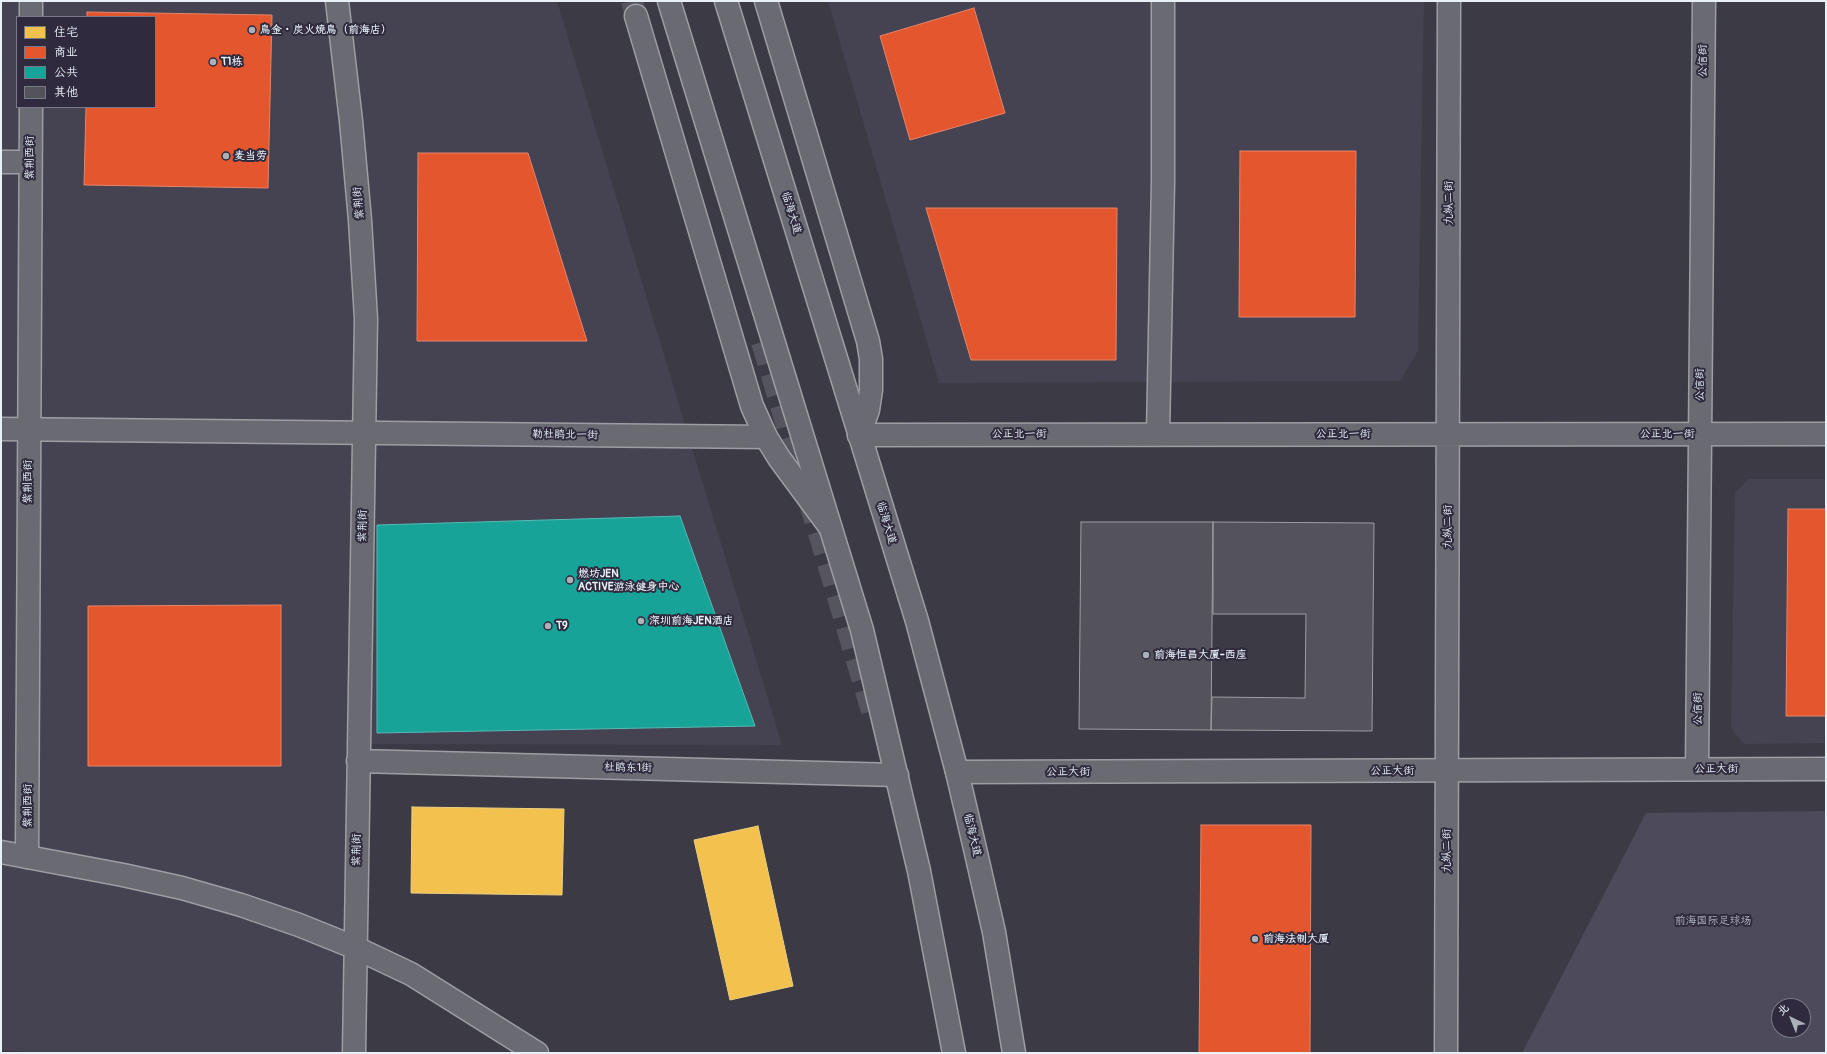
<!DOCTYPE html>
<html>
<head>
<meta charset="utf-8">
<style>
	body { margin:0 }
	#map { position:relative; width:1827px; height:1054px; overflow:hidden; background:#3c3a44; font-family:Pangolin,"LXGW WenKai TC",sans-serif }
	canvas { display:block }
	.frame { position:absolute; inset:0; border:2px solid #e8f1f8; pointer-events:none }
	.legend { position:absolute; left:16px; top:16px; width:140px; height:92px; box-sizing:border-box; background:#2f2a3d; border:1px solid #797a88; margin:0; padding:5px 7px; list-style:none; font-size:12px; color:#e8f1f8 }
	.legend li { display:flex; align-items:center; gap:8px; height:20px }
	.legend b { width:20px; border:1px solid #797a88 }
	.north { position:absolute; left:1771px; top:998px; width:40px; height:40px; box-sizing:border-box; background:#2f2a3d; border:1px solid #797a88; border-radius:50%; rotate:317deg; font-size:11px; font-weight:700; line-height:16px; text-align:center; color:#e8f1f8 }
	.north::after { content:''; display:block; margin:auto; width:14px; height:18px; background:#acb1b9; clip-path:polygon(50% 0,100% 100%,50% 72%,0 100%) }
</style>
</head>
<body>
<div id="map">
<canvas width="1827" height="1054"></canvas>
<div class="frame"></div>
<ul class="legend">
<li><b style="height:11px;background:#f2c14e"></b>住宅</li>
<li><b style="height:11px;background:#e4572e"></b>商业</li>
<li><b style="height:11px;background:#17a398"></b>公共</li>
<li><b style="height:11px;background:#54525a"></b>其他</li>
</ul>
<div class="north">北</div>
</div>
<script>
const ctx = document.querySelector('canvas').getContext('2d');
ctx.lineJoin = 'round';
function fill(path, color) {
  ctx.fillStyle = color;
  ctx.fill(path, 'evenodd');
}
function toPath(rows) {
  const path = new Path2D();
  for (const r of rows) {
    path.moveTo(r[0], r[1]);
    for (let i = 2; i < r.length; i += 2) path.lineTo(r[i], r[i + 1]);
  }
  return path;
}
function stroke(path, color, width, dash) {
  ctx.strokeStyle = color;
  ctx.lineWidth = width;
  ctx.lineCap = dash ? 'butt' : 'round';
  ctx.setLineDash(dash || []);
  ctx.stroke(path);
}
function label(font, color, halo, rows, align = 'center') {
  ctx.font = font + ' Pangolin,"LXGW WenKai TC",sans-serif';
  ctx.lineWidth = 4;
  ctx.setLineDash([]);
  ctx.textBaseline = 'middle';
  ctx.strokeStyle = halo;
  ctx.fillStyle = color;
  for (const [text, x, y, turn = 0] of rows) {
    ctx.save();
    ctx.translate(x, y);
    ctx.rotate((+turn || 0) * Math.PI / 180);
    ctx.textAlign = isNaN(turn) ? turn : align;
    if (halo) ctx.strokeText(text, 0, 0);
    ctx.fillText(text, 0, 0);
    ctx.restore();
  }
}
const built = toPath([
	[1,1,557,1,782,745,347,744,344,1053,37,1053,1,1050],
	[17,17,155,17,155,107,17,107],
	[828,1,1424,1,1418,351,1400,381,939,383],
	[1748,479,1826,479,1826,743,1744,744,1731,728,1735,493]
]);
const green = toPath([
	[1826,811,1826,1053,1522,1053,1646,813],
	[1779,1006,1803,1006,1803,1030,1779,1030]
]);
const homes = toPath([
	[655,527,705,691,626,715,577,551,655,527],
	[412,807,564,809,562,895,411,893,412,807],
	[758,826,793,986,730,1000,694,840,758,826]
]);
const shops = toPath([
	[974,8,1005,113,910,140,880,36,974,8],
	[87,12,272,15,268,188,84,185,86,107,155,107,155,17,87,17,87,12],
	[1240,151,1356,151,1355,317,1239,317,1240,151],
	[418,153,528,153,587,341,417,341,418,153],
	[926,208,1117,208,1116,360,971,360,926,208],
	[1788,509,1826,509,1826,716,1786,716,1788,509],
	[281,605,281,766,88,766,88,606,281,605],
	[1201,825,1311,825,1310,1053,1199,1053,1201,825]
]);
const public = toPath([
	[680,516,755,726,377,733,377,525,680,516]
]);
const building = toPath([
	[1081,522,1213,522,1211,730,1079,729,1081,522],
	[1213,522,1374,523,1372,731,1211,730,1212,697,1305,698,1306,614,1213,614,1213,522]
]);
const primaryTunnel = toPath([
	[632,1,636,16],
	[762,342,872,711]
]);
const street = toPath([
	[337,1,351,121,360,220,366,319,354,1053],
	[1,162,30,162],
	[1,429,766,437],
	[1158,434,1163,182,1163,1],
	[358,761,897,775],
	[1697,769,1704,1],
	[957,772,1826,769],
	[1,852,123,875,182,888,241,905,299,925,356,948,411,974,537,1053]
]);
const secondary = toPath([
	[669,1,862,630,919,871,954,1053],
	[726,1,917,621,957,772,976,853,994,932,1014,1053],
	[31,17,31,1],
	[859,435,1826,434],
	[27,857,31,107],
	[1446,1053,1449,1]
]);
const primary = toPath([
	[766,1,868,341,871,359,871,390,868,410,859,435],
	[636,16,752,406,766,437,779,458,830,527]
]);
const markers = [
	[252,30,4,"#acb1b9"],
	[213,62,4,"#acb1b9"],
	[226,156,4,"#acb1b9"],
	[570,580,4,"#acb1b9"],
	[641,621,4,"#acb1b9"],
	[548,626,4,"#acb1b9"],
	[1146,655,4,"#acb1b9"],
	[1255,939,4,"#acb1b9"]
];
const poiNames = [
	["鳥金・炭火焼鳥（前海店）",260,30],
	["T1栋",221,62],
	["麦当劳",234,156],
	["燃坊JEN",578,574],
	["ACTIVE游泳健身中心",578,587],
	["深圳前海JEN酒店",649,621],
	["T9",556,626],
	["前海恒昌大厦-西座",1154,655],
	["前海法制大厦",1263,939]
];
const streetNames = [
	["公信街",1703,61,-90],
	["紫荆西街",30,158,-90],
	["紫荆街",359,203,-95],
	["九纵二街",1449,203,-90],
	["临海大道",791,213,73],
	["公信街",1700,385,-90],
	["公正北一街",1019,434],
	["公正北一街",1343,434],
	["公正北一街",1667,434],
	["勒杜鹃北一街",565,435,1],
	["紫荆西街",28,482,-90],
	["临海大道",886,523,73],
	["紫荆街",363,526,-89],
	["九纵二街",1448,527,-90],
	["公信街",1698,709,-90],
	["杜鹃东1街",628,768,1],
	["公正大街",1716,769],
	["公正大街",1392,771],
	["公正大街",1068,772],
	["紫荆西街",28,806,-90],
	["临海大道",972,835,77],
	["紫荆街",357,850,-89],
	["九纵二街",1447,851,-90]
];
const parkNames = [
	["前海国际足球场",1713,921]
];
fill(built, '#454252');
fill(green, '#4d4b5b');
fill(homes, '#f2c14e');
stroke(homes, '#efcf81', 1);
fill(shops, '#e4572e');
stroke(shops, '#e5856b', 1);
fill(public, '#17a398');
stroke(public, '#56bab5', 1);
fill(building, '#54525a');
stroke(building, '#9d9ea4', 1);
stroke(primaryTunnel, '#56555f', 22, [22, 11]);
stroke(street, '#9d9ea4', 25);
stroke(secondary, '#9d9ea4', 25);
stroke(primary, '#9d9ea4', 25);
stroke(street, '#6a6b72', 22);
stroke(secondary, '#6a6b72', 22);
stroke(primary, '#6a6b72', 22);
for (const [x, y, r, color] of markers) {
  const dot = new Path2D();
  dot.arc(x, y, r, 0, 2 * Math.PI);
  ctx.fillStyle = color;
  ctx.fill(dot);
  stroke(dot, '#2f2a3d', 1.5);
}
label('bold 11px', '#e8f1f8', '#2f2a3d', poiNames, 'left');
label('11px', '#e8f1f8', '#2f2a3d', streetNames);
label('11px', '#b3b8c2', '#2f2a3d', parkNames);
</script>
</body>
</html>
